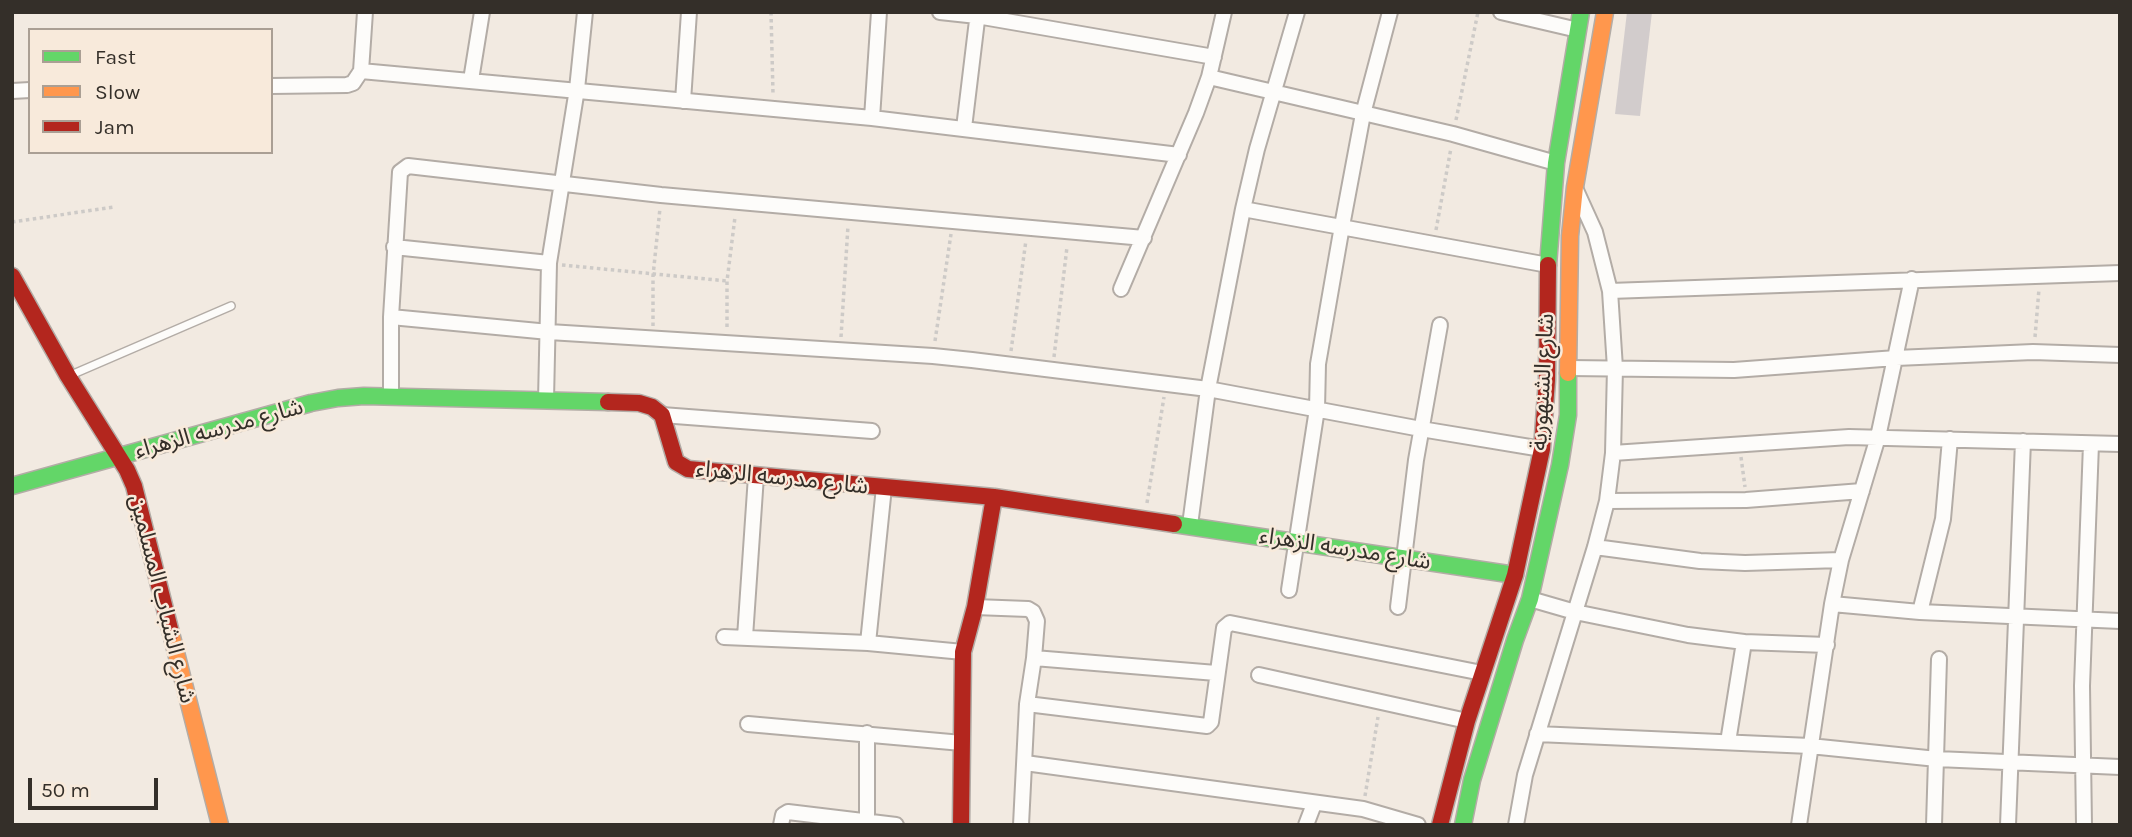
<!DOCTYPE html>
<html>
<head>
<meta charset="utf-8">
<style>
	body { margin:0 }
	#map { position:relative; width:2132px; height:837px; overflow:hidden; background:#f2eae1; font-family:Karla,sans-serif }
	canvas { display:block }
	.frame { position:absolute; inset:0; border:14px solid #342f29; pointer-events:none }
	.legend { position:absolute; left:28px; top:28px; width:245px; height:126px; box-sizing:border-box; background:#f8eadb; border:2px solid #aa9f94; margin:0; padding:9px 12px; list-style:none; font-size:21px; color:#342f29 }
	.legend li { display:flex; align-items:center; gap:14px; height:35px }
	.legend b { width:35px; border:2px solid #aa9f94 }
	.scale { position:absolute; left:28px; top:778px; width:130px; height:32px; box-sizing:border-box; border:4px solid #342f29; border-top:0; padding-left:9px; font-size:21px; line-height:24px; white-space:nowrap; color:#342f29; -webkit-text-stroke:5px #f8eadb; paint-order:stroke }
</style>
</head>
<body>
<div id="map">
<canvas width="2132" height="837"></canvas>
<div class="frame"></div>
<ul class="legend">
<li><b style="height:9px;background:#63d668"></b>Fast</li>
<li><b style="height:9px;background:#ff974d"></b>Slow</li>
<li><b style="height:9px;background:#b3261e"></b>Jam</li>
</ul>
<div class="scale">50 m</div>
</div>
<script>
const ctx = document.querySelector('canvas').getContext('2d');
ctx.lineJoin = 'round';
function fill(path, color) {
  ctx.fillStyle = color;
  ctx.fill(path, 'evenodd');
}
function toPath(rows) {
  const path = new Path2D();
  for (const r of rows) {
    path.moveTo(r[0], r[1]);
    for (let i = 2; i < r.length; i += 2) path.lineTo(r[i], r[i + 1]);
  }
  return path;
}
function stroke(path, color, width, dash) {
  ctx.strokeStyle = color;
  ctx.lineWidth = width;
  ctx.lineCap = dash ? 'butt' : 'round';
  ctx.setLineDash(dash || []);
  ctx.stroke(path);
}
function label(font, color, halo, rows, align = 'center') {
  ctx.font = font + ' Karla,"Noto Sans Arabic",sans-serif';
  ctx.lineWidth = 5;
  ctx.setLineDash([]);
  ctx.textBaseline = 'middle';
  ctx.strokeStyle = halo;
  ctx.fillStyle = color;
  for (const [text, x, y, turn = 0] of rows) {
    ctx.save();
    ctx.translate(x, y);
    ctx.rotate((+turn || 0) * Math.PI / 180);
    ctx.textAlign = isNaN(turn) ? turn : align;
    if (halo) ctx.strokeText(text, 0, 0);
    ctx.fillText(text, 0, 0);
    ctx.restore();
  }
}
const building = toPath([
	[1627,12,1652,12,1640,116,1615,114]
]);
const path = toPath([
	[771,12,773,94],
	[1456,120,1478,12],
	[12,222,114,207],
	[1436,230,1451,148],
	[562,265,727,281],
	[653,326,653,276,660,208],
	[727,327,727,281,735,217],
	[841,337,848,226],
	[2035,337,2039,289],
	[935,341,951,234],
	[1011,351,1026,240],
	[1054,357,1067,247],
	[1741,457,1745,487],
	[1147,503,1164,397],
	[1365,796,1378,717]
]);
const lane = toPath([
	[71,375,231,306]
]);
const street = toPath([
	[940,12,977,16,1214,57],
	[1501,12,1578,30],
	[361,71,872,118,1179,155],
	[1209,77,1453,134,1556,163],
	[471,80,482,12],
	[271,86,347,85,353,83,361,71,365,12],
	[12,91,30,90],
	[683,101,689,12],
	[872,118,879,12],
	[964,128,978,12],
	[1243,209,1548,265],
	[394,247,549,263],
	[1121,289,1196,113,1209,77,1224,12],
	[1610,291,2120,273],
	[391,317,549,332,933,356,972,360,1208,389,1421,429,1542,449],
	[1570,368,1734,370,1896,358,2033,352,2120,355],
	[391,397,391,317,400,172,408,166,661,195,1144,238],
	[546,400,549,263,577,89,585,12],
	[662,415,872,431],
	[1613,453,1849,437,2120,444],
	[884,487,868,643,963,652],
	[1607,501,1746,500,1862,491],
	[1190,525,1208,389,1243,209,1257,149,1297,12],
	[1595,547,1700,561,1745,563,1841,560],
	[1289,590,1317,409,1318,364,1342,226,1363,114,1390,12],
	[1530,599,1575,612,1688,635,1744,642,1827,645],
	[1832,604,1920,612,2120,621],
	[975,607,1028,609,1033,612,1037,621,1034,658,1027,704,1021,825],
	[1398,607,1416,460,1440,325],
	[1920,612,1943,519,1950,439],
	[724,637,868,643],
	[745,637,756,476],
	[1034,658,1216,673],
	[1259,675,1467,721],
	[1027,704,1207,726,1211,722,1224,628,1230,623,1482,673],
	[748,724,962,743],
	[1537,734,1810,746,1937,759,2120,767],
	[1728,742,1744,642],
	[1025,763,1363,809,1418,825],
	[867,820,867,733],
	[781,825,783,815,788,812,896,825],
	[1306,825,1314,804],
	[1516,825,1525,775,1595,547,1607,501,1613,453,1615,368,1610,291,1595,232,1575,188],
	[1799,825,1832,604,1841,560,1878,437,1912,279],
	[1934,825,1939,659],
	[2008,825,2023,441],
	[2084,825,2082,686,2091,444]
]);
const fast = toPath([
	[1548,265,1556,163,1581,12],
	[12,486,311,403,338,398,364,396,608,402],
	[1174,524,1515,575],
	[1463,825,1472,780,1515,640,1530,599,1560,465,1568,415,1568,373]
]);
const slow = toPath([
	[1568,373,1570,236,1575,187,1605,12],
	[171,633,220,825]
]);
const jam = toPath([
	[12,276,68,376,127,470,134,486,171,633],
	[608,402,639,403,652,407,662,415,676,462,688,469,994,497,1174,524],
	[961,825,963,652,975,607,994,497],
	[1440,825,1467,721,1515,575,1542,449,1547,380,1548,265]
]);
const streetNames = [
	["شارع الشنهورية",1543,382,-87],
	["شارع مدرسه الزهراء",219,429,-15],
	["شارع مدرسه الزهراء",782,478,6],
	["شارع مدرسه الزهراء",1345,549,9],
	["شارع الشباب المسلمين",162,599,76]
];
fill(building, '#d2cccc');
stroke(lane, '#b3aca6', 10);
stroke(street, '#b3aca6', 18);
stroke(fast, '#b3aca6', 19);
stroke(slow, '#b3aca6', 19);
stroke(jam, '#b3aca6', 19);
stroke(path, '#cdcac7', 3.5, [3.5, 3.5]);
stroke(lane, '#fdfcfa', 7);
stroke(street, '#fdfcfa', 14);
stroke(fast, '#63d668', 16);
stroke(slow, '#ff974d', 16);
stroke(jam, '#b3261e', 16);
label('23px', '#342f29', '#f8eadb', streetNames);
</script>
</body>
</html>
